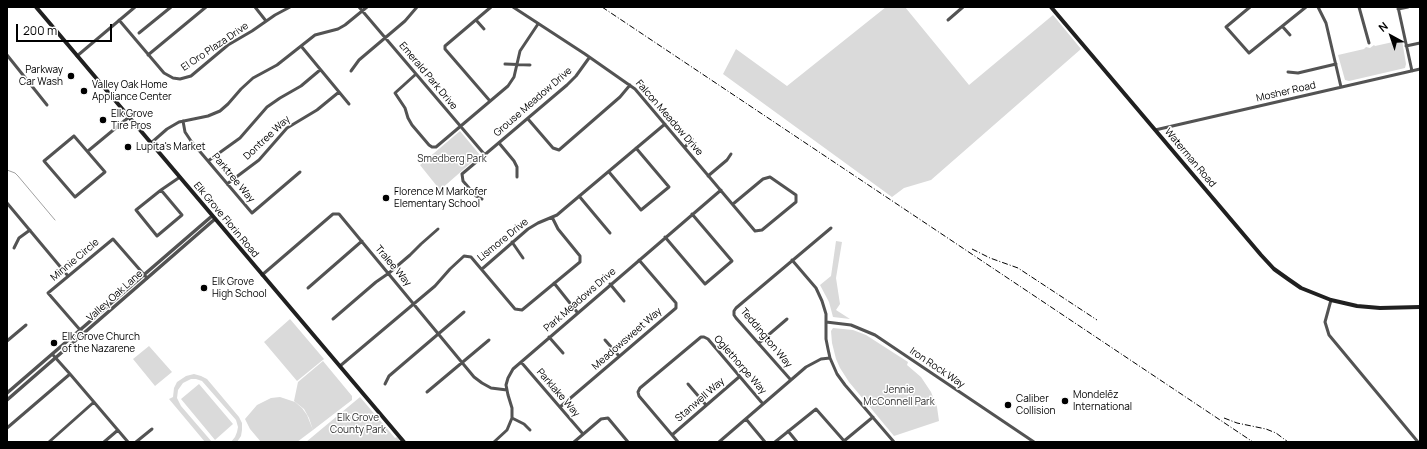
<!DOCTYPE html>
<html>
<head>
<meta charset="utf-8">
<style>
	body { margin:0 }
	#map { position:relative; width:1427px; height:449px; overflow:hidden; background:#fff; font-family:Manrope,sans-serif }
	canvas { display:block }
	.frame { position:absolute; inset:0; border:8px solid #000; pointer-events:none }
	.north { position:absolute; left:1371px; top:16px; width:40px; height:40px; -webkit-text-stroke:3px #fff; paint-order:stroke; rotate:320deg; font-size:11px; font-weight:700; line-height:16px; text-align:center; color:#000 }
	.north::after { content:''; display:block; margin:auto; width:14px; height:18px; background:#000; clip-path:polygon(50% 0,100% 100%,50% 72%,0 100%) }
	.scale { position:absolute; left:16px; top:24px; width:96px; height:18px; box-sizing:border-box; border:2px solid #000; border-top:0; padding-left:5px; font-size:12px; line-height:14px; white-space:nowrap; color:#000; -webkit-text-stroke:3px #fff; paint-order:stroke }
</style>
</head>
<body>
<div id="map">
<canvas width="1427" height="449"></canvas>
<div class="frame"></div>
<div class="north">N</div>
<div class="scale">200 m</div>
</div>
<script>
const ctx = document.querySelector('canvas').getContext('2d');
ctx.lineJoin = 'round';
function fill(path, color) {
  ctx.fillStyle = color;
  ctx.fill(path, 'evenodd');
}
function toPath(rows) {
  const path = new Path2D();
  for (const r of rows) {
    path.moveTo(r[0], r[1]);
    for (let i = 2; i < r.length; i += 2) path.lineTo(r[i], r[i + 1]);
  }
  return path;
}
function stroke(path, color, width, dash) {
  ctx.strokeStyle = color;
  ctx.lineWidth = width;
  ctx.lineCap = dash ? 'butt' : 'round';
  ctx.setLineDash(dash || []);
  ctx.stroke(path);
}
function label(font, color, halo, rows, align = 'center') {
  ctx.font = font + ' Manrope,sans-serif';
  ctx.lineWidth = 3;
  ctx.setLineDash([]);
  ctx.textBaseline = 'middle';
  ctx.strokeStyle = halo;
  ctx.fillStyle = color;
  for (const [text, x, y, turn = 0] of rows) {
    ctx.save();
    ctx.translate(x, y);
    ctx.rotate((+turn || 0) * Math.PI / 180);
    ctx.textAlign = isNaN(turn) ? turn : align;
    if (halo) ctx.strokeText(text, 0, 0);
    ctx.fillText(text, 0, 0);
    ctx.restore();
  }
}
const green = toPath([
	[886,7,905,7,969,85,1053,15,1081,49,931,180,904,188,892,197,723,74,736,49,787,86],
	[1402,40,1406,64,1405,68,1349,81,1345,80,1338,55,1364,49,1366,47,1370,48,1374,45,1375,46],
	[460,131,480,155,440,190,420,165],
	[836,241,842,242,836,278,840,304,836,310,850,319,833,317,829,302,820,285,831,276],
	[290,319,324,359,297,381,264,342],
	[833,328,853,330,866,335,908,362,907,365,921,377,931,392,937,407,939,421,894,436,849,382,840,368,836,359,832,343,831,331],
	[149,346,172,372,155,386,133,359],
	[323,361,352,396,352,400,313,430,309,418,304,409,294,401,298,382],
	[194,374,201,376,207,379,239,417,242,423,242,430,241,436,237,442,231,442,235,437,237,432,238,427,236,420,202,381,196,379,191,379,183,383,178,390,177,398,181,406,212,442,205,442,169,399,173,397,174,388,177,382,186,376],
	[199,384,233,424,215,440,181,399],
	[280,397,295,402,302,408,307,415,313,430,297,442,261,442,250,429,245,419,257,405,271,398],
	[360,397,395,438,397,437,401,442,306,442]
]);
const stream = toPath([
	[7,170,15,173,18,176,55,220]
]);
const minor = toPath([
	[255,7,266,21],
	[359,7,485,155],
	[513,7,585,54,635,89,755,231,762,230,796,202,796,195,770,177,763,179,733,204],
	[1250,7,1226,27,1249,53,1306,7],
	[1318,7,1326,23,1341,87],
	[1359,7,1369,43],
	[1398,7,1412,71],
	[1398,9,1408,7],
	[119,20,164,73,173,78,180,79,191,76,228,45,252,31,275,15,290,7],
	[476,20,484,29],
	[948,20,963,7],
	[1282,26,1290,35],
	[139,33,171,7],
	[301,46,349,104],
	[1406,46,1420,43],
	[7,55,47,105],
	[148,55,206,7],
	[77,56,135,7],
	[505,64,530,65],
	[351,71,359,60,405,21,417,7],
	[1288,72,1298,73,1336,64],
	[416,74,395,93,405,108,408,118,412,125,429,145,432,147,436,147,508,86,514,77,520,51,538,24],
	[490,101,445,49,445,46,491,7],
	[528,119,553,148,559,150,620,97,630,85],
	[183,121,185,132,191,141,252,213,300,172],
	[1155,130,1420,69],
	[74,136,105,172,75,197,44,161,74,136],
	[151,143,167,129,179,122,208,116,220,111,228,104,241,89,253,78,277,65,315,35,338,29,345,25,367,7],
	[499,143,514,161,517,167,517,177],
	[685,147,692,139],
	[88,151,129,117],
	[208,161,240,138,267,107,280,98,301,86,320,70],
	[609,172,641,210,669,187,636,148],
	[708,176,727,160,731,154],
	[227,184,259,160,287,128,317,110,339,92],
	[161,190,182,215,157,236,136,210,161,190],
	[161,190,180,177],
	[579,196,610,233],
	[482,199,476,196,463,181,462,174,567,85,576,76,589,58],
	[7,203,68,276],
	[665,237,705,284,732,261,692,214],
	[512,242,523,258],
	[14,248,19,238,30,230],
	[792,260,816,288,822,301,826,314,826,339,828,349,830,358,837,374,845,385,894,442],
	[482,269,528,229,538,223,557,215,564,209,665,124],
	[262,275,333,214,339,214,474,377,482,383,491,388,507,390],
	[554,283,577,312],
	[610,284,624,301],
	[308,288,362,241],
	[1331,300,1325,322,1329,335,1418,442],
	[333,319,376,282,389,273,410,255,421,244,438,229],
	[826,322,851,325,875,335,1034,442],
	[81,331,48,293,113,239,147,278],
	[549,337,563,353],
	[605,340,619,356],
	[7,341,26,325],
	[759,343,787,319],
	[53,355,70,374,128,442],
	[521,362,583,434],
	[340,366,435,286,450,269,464,256,471,257,515,309,522,310,580,262,580,256,558,229,552,217],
	[790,379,736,318,734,315,734,311,736,308,831,228],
	[385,384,389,376,464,312],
	[688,384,706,405],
	[427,392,489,340],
	[560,407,676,308,676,303,639,260],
	[512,418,524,424,530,430],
	[746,419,765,442],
	[7,428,70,374],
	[788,431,797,442],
	[672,435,739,377],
	[844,441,873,417],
	[49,442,94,402],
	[104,442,118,430],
	[136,442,152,429],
	[494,442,507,430,512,418,512,408,508,395,506,385,508,378,513,369,721,190],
	[574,442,601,419,608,418,628,442],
	[678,442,639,396,638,392,640,388,701,337,704,337,708,339,763,404],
	[719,442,806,367,821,359,830,358],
	[775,442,816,409,845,442]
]);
const tertiary = toPath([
	[7,393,212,216],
	[7,400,215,219]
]);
const secondary = toPath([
	[36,7,404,442],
	[1051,7,1261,255,1274,269,1288,279,1301,288,1331,300,1357,306,1380,308,1420,307]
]);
const rail = toPath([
	[602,7,1253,442],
	[972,249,990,258,1018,268,1097,320],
	[1224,418,1237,423,1266,429,1276,433,1288,442]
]);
const markers = [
	[71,76,4,"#000"],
	[84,91,4,"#000"],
	[103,120,4,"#000"],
	[128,147,4,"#000"],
	[386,198,4,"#000"],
	[204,288,4,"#000"],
	[54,343,4,"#000"],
	[1065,401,4,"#000"],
	[1008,405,4,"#000"]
];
const streetNames = [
	["El Oro Plaza Drive",215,47,-34],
	["Emerald Park Drive",428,76,50],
	["Mosher Road",1286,92,-13],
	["Grouse Meadow Drive",533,102,-41],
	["Falcon Meadow Drive",669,118,49],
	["Dontree Way",267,138,-43],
	["Waterman Road",1190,158,50],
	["Parktree Way",233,178,50],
	["Elk Grove Florin Road",226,220,50],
	["Lismore Drive",503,240,-39],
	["Minnie Circle",75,260,-40],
	["Tralee Way",393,266,50],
	["Valley Oak Lane",115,296,-42],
	["Park Meadows Drive",580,300,-41],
	["Teddington Way",766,338,50],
	["Meadowsweet Way",627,339,-41],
	["Oglethorpe Way",740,365,49],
	["Iron Rock Way",937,368,34],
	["Parklake Way",558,393,49],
	["Stanwell Way",700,400,-41]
];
const poiNames = [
	["Parkway",63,70,"right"],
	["Car Wash",63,82,"right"],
	["Valley Oak Home",92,85],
	["Appliance Center",92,97],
	["Elk Grove",111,114],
	["Tire Pros",111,126],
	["Lupita's Market",136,147],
	["Florence M Markofer",394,192],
	["Elementary School",394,204],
	["Elk Grove",212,282],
	["High School",212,294],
	["Elk Grove Church",62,337],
	["of the Nazarene",62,349],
	["Mondelēz",1073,395],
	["International",1073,407],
	["Caliber",1016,399],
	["Collision",1016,411]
];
const parkNames = [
	["Smedberg Park",452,159],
	["Jennie",899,390],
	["McConnell Park",899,402],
	["Elk Grove",358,418],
	["County Park",358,430]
];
fill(green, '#dadada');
stroke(stream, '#a1a1a1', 1);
stroke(minor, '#535353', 3);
stroke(tertiary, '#535353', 3.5);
stroke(secondary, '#202020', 4);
stroke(rail, '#000', 1, [6, 2, 1, 2]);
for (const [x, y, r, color] of markers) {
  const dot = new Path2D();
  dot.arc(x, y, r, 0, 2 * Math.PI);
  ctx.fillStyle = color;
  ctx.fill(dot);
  stroke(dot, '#fff', 1.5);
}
label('10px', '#000', '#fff', streetNames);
label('10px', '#000', '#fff', poiNames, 'left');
label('10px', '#313131', '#fff', parkNames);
</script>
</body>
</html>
